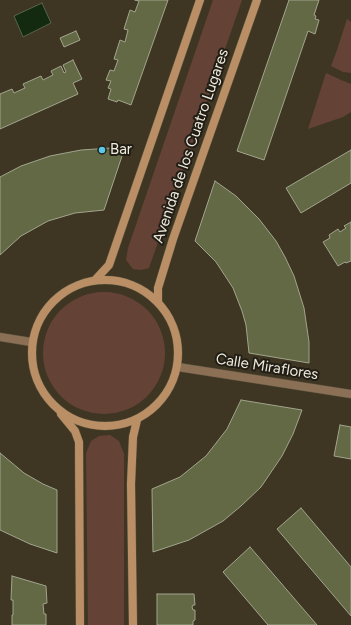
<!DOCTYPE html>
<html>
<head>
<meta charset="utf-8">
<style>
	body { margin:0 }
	canvas { display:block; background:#3e3622 }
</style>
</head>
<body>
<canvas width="351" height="625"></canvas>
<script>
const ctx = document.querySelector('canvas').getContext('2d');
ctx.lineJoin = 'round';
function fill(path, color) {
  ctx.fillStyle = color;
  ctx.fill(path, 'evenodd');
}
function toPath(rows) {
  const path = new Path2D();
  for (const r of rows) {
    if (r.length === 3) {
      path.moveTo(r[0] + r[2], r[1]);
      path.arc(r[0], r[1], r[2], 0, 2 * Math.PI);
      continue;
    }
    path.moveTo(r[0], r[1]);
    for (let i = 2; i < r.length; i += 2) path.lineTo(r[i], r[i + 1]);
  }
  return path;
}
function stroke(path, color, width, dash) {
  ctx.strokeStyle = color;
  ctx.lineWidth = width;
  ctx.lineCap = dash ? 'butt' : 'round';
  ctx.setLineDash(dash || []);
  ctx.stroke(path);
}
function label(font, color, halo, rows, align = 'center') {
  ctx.font = font + ' Figtree,sans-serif';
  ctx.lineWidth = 4;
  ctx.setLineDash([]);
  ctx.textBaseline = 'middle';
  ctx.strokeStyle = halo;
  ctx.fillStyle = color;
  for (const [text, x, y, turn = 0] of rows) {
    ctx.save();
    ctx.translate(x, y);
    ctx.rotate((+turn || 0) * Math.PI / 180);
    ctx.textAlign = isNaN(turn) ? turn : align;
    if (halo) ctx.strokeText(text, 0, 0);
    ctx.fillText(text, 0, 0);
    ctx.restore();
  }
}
const green = toPath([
	[213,0,242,0,149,268,141,270,133,269,126,260,128,248],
	[347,19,351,22,351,73,343,72,331,66,337,50],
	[326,73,341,80,351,84,351,112,343,117,308,129],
	[104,353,61],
	[110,435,119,441,124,454,124,625,88,625,86,453,91,441,99,436]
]);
const water = toPath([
	[42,3,51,23,23,37,14,16,42,3]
]);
const building = toPath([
	[135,0,168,0,131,105,118,100,117,102,108,99,111,89,108,88,111,81,106,80,110,70,114,71,118,60,114,59,120,40,125,42,128,30,124,29,130,10,135,12,139,1,135,0],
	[289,0,319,0,314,15,316,16,315,19,319,20,315,34,308,31,264,160,237,151,289,0],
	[76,31,80,40,64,47,60,38,76,31],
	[73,60,82,79,73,83,78,94,0,129,0,94,12,89,14,93,25,88,23,84,41,76,43,80,53,75,51,71,61,66,64,73,66,72,63,65,73,60],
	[111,148,124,150,104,210,75,213,48,221,21,236,0,255,0,177,21,166,50,156,81,150,111,148],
	[351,150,351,183,301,213,286,188,351,150],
	[215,181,236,196,259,219,276,241,285,257,294,276,304,308,309,342,309,363,249,353,246,325,242,311,233,288,216,262,195,241,215,181],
	[351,222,351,261,346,263,345,262,338,266,323,242,330,238,329,235,338,229,340,232,346,228,344,226,351,222],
	[241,400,302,410,293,434,282,456,261,487,241,506,223,521,189,540,153,552,152,489,180,477,206,456,227,429,241,400],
	[340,425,351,427,351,459,334,456,340,425],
	[0,453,24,473,43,484,57,490,57,553,30,544,0,530,0,453],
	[301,508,351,567,351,616,277,529,301,508],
	[250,547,317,625,268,625,223,572,250,547],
	[12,576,46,586,47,603,43,604,44,614,46,614,46,625,12,625,12,615,13,615,13,600,11,600,12,576],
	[157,594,194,594,195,605,193,605,192,607,193,610,195,610,195,620,193,621,193,625,157,625,157,594]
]);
const street = toPath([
	[0,337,31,342],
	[178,367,351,394]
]);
const secondary = toPath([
	[96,279,109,265,200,0],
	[105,353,73],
	[158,302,158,288,173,239,257,0],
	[61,414,75,431,79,442,80,625],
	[133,625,131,484,133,437,137,420]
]);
const markers = [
	[102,150,4,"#5bc8e7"]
];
const streetNames = [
	["Avenida de los Cuatro Lugares",191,146,-71],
	["Calle Miraflores",267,367,9]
];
const poiNames = [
	["Bar",110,150]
];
fill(green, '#654236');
fill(water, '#132a10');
stroke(water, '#55644e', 1);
fill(building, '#636945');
stroke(building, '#a1a58d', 1);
stroke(street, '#5a5340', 9);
stroke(secondary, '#5a5340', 9);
stroke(street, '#8b7056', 8);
stroke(secondary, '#bb8f65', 8);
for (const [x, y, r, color] of markers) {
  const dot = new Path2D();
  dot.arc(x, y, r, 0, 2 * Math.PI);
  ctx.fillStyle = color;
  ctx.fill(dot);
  stroke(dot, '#221e15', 1.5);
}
label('15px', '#eeeadd', '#221e15', streetNames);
label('15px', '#eeeadd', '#221e15', poiNames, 'left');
</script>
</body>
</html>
